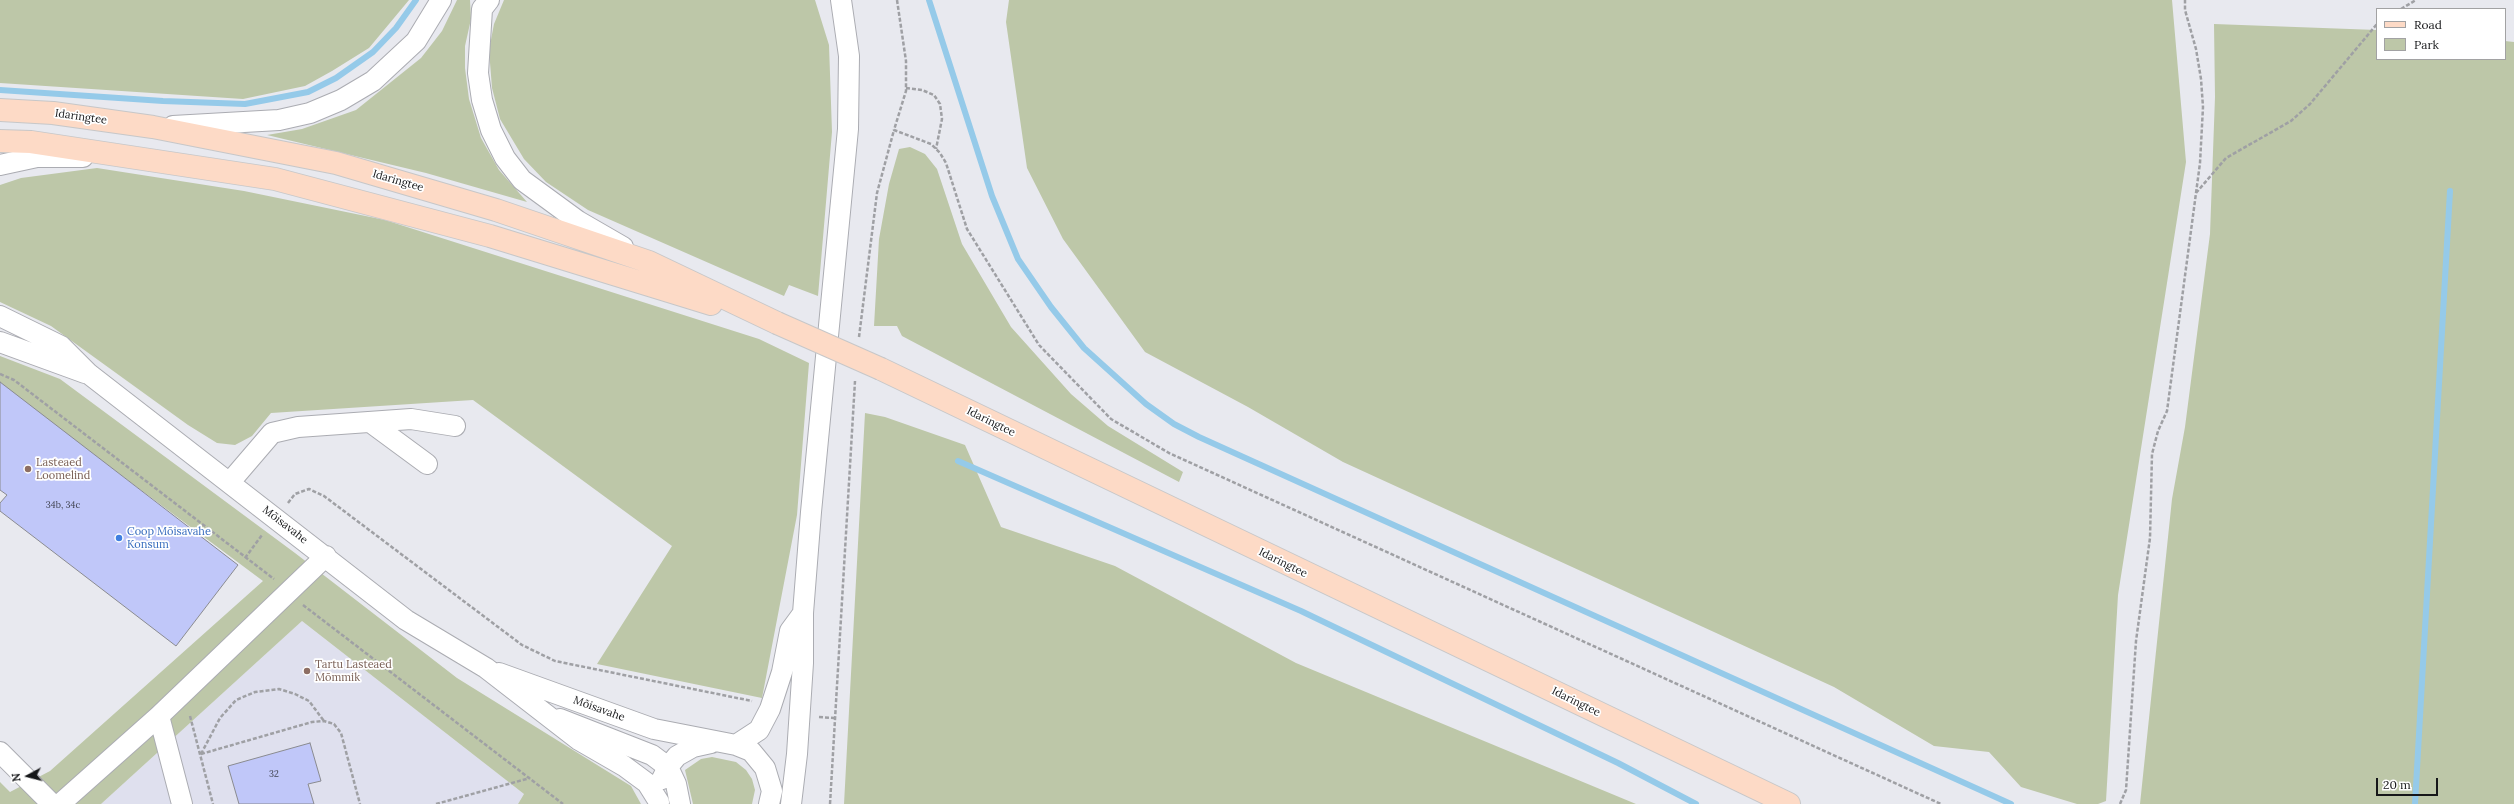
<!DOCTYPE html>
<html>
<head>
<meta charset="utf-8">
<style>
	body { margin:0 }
	#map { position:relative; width:2514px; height:804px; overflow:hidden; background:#e8e9ef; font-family:Lora,serif }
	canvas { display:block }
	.legend { position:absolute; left:2376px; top:8px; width:130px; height:52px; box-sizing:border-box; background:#fff; border:1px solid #a2a2a3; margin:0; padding:5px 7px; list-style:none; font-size:12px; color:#161719 }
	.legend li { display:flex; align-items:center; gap:8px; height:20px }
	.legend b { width:20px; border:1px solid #a2a2a3 }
	.north { position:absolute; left:8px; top:756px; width:40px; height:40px; -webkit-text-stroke:3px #fff; paint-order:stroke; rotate:263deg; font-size:11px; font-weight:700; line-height:16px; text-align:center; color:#161719 }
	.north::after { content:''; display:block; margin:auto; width:14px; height:18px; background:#161719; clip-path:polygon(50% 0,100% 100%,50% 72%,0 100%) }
	.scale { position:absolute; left:2376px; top:778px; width:62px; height:18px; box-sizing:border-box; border:2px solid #161719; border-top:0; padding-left:5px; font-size:12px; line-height:14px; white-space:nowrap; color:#161719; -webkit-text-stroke:3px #fff; paint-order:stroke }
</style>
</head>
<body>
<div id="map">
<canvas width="2514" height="804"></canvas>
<ul class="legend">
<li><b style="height:5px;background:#fddac6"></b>Road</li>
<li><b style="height:11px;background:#bdc7a8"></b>Park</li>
</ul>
<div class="north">N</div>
<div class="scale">20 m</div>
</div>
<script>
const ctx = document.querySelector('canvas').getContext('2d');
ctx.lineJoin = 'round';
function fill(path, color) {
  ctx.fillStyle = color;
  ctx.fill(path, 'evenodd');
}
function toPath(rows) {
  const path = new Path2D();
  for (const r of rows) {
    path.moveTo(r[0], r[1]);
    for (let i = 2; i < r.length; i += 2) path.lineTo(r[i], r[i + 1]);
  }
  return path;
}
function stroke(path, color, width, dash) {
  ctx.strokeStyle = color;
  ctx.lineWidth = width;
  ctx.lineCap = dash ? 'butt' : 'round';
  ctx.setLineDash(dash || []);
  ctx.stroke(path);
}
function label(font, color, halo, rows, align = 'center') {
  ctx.font = font + ' Lora,serif';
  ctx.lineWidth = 3.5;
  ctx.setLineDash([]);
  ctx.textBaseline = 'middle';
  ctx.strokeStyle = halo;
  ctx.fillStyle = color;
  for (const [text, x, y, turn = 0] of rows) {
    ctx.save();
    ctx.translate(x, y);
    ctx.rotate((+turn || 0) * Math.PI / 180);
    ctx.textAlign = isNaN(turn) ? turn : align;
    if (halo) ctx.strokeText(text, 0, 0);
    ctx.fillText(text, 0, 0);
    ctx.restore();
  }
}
const built = toPath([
	[302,621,524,794,518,804,101,804]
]);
const green = toPath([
	[0,0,409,0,369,48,332,71,305,86,243,99,0,83],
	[457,0,470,0,471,19,465,46,465,68,469,99,481,138,499,170,527,202,426,173,267,135,302,129,356,110,421,58,442,31],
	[504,0,815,0,829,45,832,132,818,296,789,285,784,296,588,210,546,182,524,159,500,119,492,88,489,50,494,24],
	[1009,0,2172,0,2186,162,2118,595,2106,801,2098,804,2077,804,2021,787,1989,752,1934,746,1834,687,1343,462,1248,407,1145,352,1063,239,1027,168,1006,22],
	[2214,24,2377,30,2377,59,2505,59,2505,41,2514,42,2514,804,2140,804,2172,499,2185,427,2210,234,2215,97],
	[910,147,925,154,937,169,962,244,1011,327,1071,394,1108,426,1183,472,1179,482,902,336,897,326,874,326,879,239,889,184,899,149],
	[97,168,244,191,385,220,759,339,809,363,797,515,762,698,597,664,672,546,473,400,271,413,252,436,235,445,217,443,188,425,51,326,0,302,0,185,21,178],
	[0,356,60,379,295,553,457,678,631,786,641,804,518,804,524,794,302,621,101,804,0,804,0,782,10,792,50,771,263,581,0,385],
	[865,413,885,417,965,445,1001,527,1115,566,1296,663,1636,804,844,804],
	[712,757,736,762,746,770,752,779,755,790,752,804,693,804,685,770,701,759]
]);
const stream = toPath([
	[929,0,992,196,1018,259,1051,307,1084,348,1146,404,1174,424,1199,437,2011,804],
	[0,90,163,101,245,104,308,92,336,78,373,52,396,28,416,0],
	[958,461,1301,611,1618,763,1696,804],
	[2415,804,2450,191]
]);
const building = toPath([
	[0,382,238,565,176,646,0,511,0,503,7,495,0,490,0,382],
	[310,743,321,781,308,784,314,804,239,804,228,766,310,743]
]);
const path = toPath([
	[897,0,906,61,906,91,894,130,931,144,940,153,946,163,967,229,1039,345,1111,419,1169,453,1941,804],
	[2401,9,2416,0],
	[906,88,922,90,934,95,940,104,942,119,936,149],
	[2196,193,2226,158,2291,121,2310,104,2377,24],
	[859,337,877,193,894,130],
	[0,374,14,380,274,579],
	[288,503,295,494,309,489,324,496,522,645,555,661,752,701],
	[245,558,262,535],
	[303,605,563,804],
	[190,716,213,804],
	[819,717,834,718],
	[201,754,312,722,324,721,334,724,341,733,360,804],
	[201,754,220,718,236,700,255,692,279,689,295,694,309,701,324,721],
	[436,804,530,778],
	[830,804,855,381],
	[2120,804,2126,790,2136,641,2150,538,2152,454,2158,431,2167,411,2200,163,2203,107,2201,79,2196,49,2185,10,2185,0]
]);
const minor = toPath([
	[489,0,482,9,478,73,482,100,491,130,505,158,522,180,578,221,623,247],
	[173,126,279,120,310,113,341,100,373,81,416,41,441,0],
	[0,165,37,157,83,157],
	[0,316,61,346,89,374,406,620,486,668,579,740,624,766,647,783,659,802],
	[0,342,85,373],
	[370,422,427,464],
	[230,482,272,433,298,427,411,419,455,426],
	[499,673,654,729,736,745,751,751,765,768,772,791,769,804],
	[159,716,182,804],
	[560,719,652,755,668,767,676,784,680,804],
	[736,745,759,730,770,709,782,672,790,631,801,616],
	[0,752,52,804],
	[662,779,668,767,677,756,693,747,711,743],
	[60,804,159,716,326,556],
	[791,804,797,754,803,663,803,613,811,512,848,129,849,56,841,0]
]);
const major = toPath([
	[0,110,53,113,153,127,336,163,496,210,649,262,777,323],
	[0,141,31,142,275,179,490,236,711,304],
	[881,369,1789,804]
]);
const majorBridge = toPath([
	[777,323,881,369]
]);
const markers = [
	[28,469,4,"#8d6e63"],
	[119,538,4,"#3f7fe0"],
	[307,671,4,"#8d6e63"]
];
const numberNames = [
	["34b, 34c",63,505],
	["32",274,774]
];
const streetNames = [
	["Idaringtee",81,117,8],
	["Idaringtee",398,181,16],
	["Idaringtee",991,422,26],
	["Mõisavahe",285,525,38],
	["Idaringtee",1283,563,26],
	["Idaringtee",1576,702,26],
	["Mõisavahe",599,709,20]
];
const educationNames = [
	["Lasteaed",36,463],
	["Loomelind",36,476],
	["Tartu Lasteaed",315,665],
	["Mõmmik",315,678]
];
const shopNames = [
	["Coop Mõisavahe",127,532],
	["Konsum",127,545]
];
fill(built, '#dfe0ee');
fill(green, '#bdc7a8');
stroke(stream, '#95cae9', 6);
fill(building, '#c0c7f9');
stroke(building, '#8a8b90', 1);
stroke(minor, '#abacb2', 22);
stroke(major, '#c7c7c8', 24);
stroke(path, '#9fa0a4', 2.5, [4, 2]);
stroke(minor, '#fff', 20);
stroke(major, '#fddac6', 22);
stroke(majorBridge, '#c7c7c8', 24, []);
stroke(majorBridge, '#fddac6', 22);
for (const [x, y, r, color] of markers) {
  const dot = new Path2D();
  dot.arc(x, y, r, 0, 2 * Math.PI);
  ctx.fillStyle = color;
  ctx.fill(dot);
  stroke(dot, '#fff', 1.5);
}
label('9px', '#404351', null, numberNames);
label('11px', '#161719', '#fff', streetNames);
label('11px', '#785e54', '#fff', educationNames, 'left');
label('11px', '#366cbe', '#fff', shopNames, 'left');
</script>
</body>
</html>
